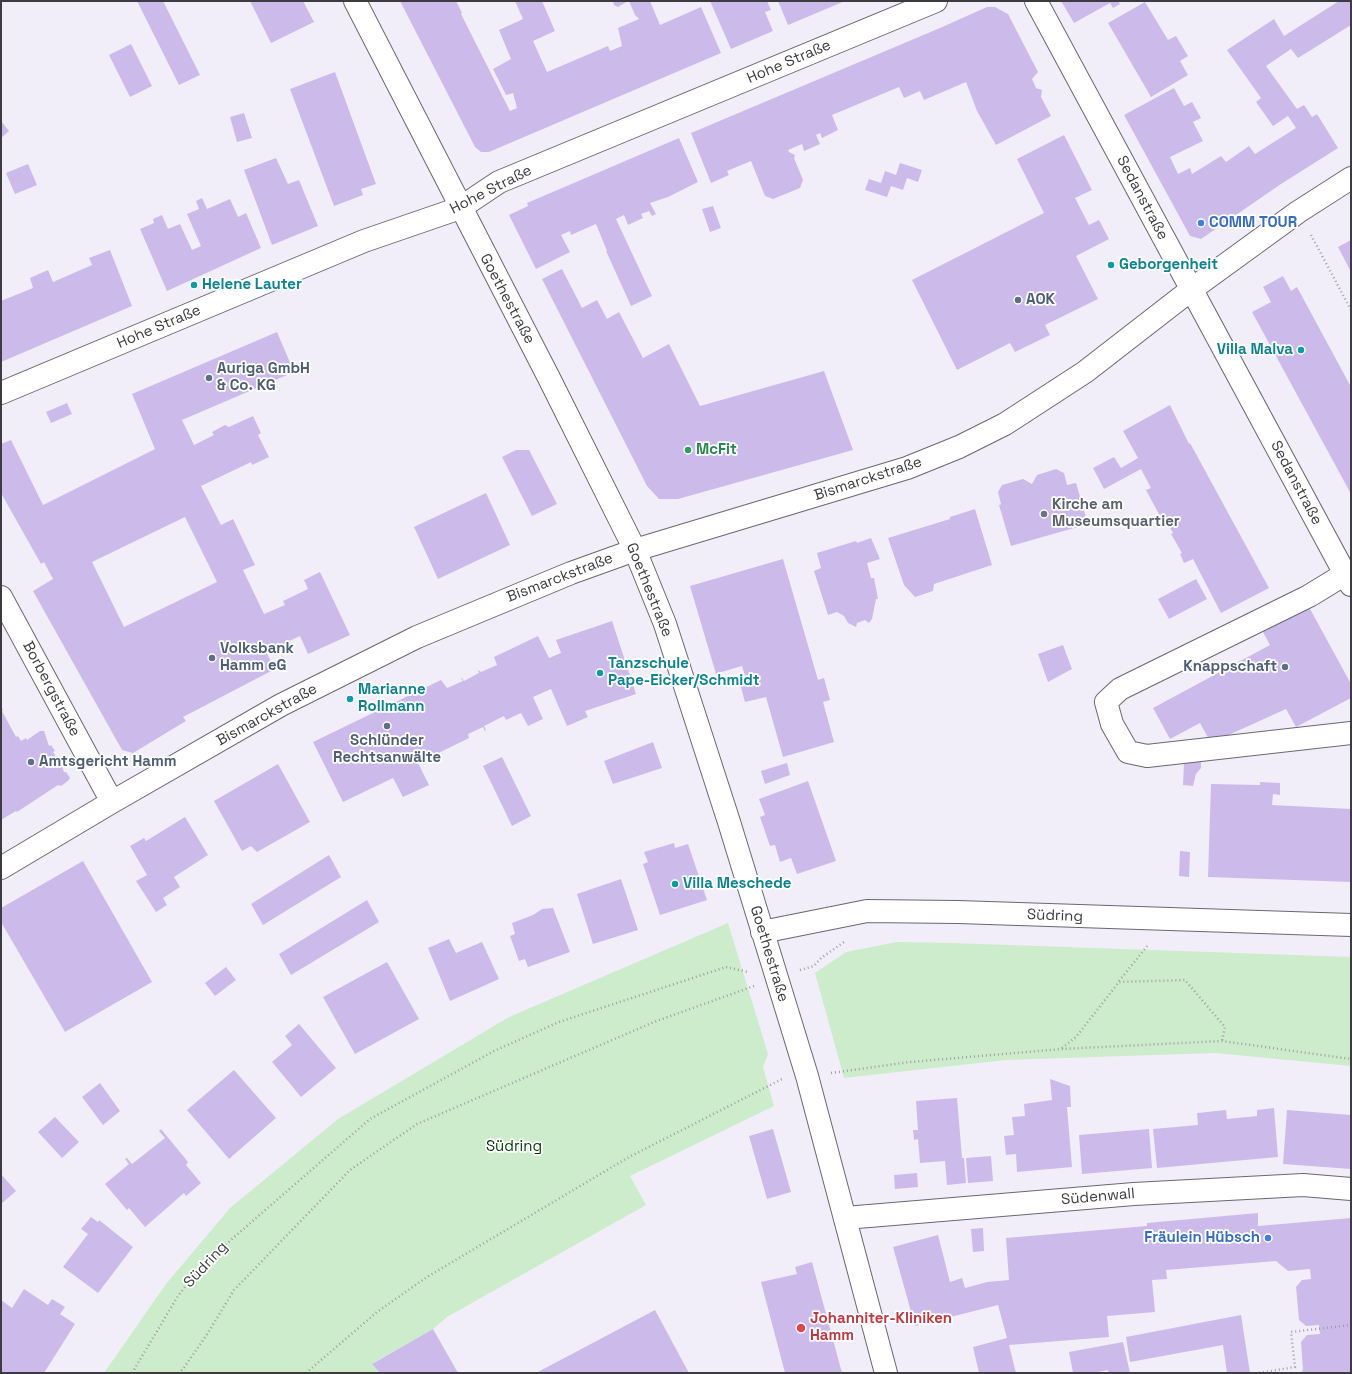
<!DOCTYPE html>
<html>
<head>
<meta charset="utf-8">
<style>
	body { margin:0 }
	#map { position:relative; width:1352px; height:1374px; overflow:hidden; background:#f1eef9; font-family:"Space Grotesk",sans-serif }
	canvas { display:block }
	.frame { position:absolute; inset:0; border:2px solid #3c3b3f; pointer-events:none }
</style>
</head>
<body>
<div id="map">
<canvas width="1352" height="1374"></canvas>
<div class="frame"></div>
</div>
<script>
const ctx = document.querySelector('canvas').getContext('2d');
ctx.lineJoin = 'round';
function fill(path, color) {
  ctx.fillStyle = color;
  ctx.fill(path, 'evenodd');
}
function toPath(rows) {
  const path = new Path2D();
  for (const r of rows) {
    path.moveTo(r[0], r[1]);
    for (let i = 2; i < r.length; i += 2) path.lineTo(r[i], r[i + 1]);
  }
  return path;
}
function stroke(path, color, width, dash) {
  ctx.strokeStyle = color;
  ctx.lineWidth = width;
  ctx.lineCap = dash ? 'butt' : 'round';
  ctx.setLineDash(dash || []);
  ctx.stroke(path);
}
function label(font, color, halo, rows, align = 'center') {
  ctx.font = font + ' "Space Grotesk",sans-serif';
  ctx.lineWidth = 3.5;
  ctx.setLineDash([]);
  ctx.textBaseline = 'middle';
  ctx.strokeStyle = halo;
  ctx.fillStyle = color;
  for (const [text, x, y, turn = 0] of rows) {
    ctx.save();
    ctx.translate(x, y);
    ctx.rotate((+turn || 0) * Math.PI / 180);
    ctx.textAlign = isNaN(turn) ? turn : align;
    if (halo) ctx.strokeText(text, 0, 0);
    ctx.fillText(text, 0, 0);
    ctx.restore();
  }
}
const green = toPath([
	[728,923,768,1054,763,1067,774,1106,630,1176,646,1205,447,1317,433,1329,373,1363,380,1373,104,1373,166,1284,230,1208,338,1119,509,1017],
	[897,942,953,943,1351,957,1351,1066,1215,1053,1006,1060,844,1078,815,973,846,952]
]);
const building = toPath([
	[137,1,163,1,200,75,179,85],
	[250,1,303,1,314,22,271,43],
	[400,1,456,1,462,13,461,14,510,111,517,108,513,93,506,95,493,69,511,59,499,30,523,19,515,1,542,1,555,31,533,41,547,72,608,46,610,51,622,46,618,28,639,19,635,15,629,1,650,1,660,25,701,7,721,53,489,152,481,152,475,147],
	[613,1,628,1,618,7,614,5],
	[710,1,767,1,771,10,765,12,773,31,731,49],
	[778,1,845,1,788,25],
	[1061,1,1118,1,1120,4,1113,8,1110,3,1074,23],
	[1339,1,1351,1,1351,25,1298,58,1291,49,1266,66,1297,109,1304,105,1312,117,1317,114,1338,148,1281,184,1201,239,1190,236,1124,115,1174,88,1184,106,1192,102,1201,118,1193,122,1203,141,1170,157,1178,174,1190,168,1192,174,1221,156,1226,162,1249,146,1255,154,1296,128,1288,116,1273,126,1256,102,1261,98,1227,50,1274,19,1284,36],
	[1145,2,1168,40,1176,36,1188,56,1180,61,1188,75,1151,97,1108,23],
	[987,7,995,7,1008,14,1038,72,1032,79,1036,88,1042,90,1041,97,1051,116,996,145,977,111,966,82,924,100,920,91,904,98,899,87,832,115,838,130,822,138,820,133,816,135,820,144,804,151,802,144,788,150,789,152,795,155,794,158,803,180,800,188,773,199,765,196,751,161,727,171,729,175,711,183,691,133,940,28],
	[131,44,152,86,130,97,109,55],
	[335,72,376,184,361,189,363,195,334,206,290,89],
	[244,113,252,138,237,142,230,117],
	[1,121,9,131,1,138],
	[1064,135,1092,190,1075,198,1089,225,1099,220,1109,239,1076,256,1098,299,1045,325,1050,335,1015,352,1010,343,957,370,912,280,1044,213,1017,159],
	[679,138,698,182,668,197,650,203,656,214,652,216,649,211,641,214,643,218,628,225,624,215,616,219,652,296,631,306,606,251,607,251,596,224,571,235,570,231,561,235,570,252,536,269,509,215,528,206,527,203],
	[276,158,288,184,299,180,318,226,272,245,244,170],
	[900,163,922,170,918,182,907,178,903,190,891,186,887,197,865,190,869,179,881,183,885,171,896,175],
	[28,164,37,185,15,194,6,173],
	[202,198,207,209,230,199,238,217,246,213,261,248,167,291,140,229,154,223,153,219,162,215,168,229,180,224,192,250,201,246,187,214,199,209,196,201],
	[713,206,721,228,710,232,702,209],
	[1351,240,1351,272,1338,247],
	[110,250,132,306,1,362,1,301,33,288,30,278,48,270,53,282,92,265,89,258],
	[562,269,582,308,597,300,607,319,619,312,643,358,669,344,700,406,824,371,853,450,678,499,659,499,647,486,542,279],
	[1283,276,1291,291,1297,287,1351,387,1351,494,1252,312,1271,302,1263,287],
	[277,332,294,372,182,420,194,445,214,435,212,432,225,425,229,427,253,416,261,433,258,435,269,457,252,465,251,462,201,486,221,525,233,519,255,565,243,570,264,614,285,605,283,601,308,589,304,580,320,572,350,635,308,654,300,636,266,652,275,669,183,717,186,721,133,753,122,750,33,591,53,579,44,562,41,564,1,493,1,444,11,440,43,505,155,449,132,394],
	[185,517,217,582,124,627,92,562],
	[67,403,72,414,51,423,46,412],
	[1170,405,1189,444,1190,443,1269,588,1221,613,1193,559,1184,563,1180,554,1182,553,1171,534,1173,533,1164,517,1161,518,1146,490,1151,488,1141,469,1104,489,1093,468,1114,457,1121,468,1138,458,1123,431],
	[516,450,529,450,557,504,532,516,502,457],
	[1056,469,1064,473,1067,485,1076,483,1088,524,1011,546,999,505,1001,504,998,492,1002,485,1023,479,1032,484,1037,475],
	[486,493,510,545,438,579,414,527],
	[975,509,992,565,934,584,933,591,915,597,904,585,888,538,950,519,950,517],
	[871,538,880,559,867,563,871,578,874,578,878,599,876,599,872,619,869,623,865,620,857,623,856,627,848,623,844,616,837,612,828,615,814,571,821,568,817,553,856,541,857,543],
	[783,559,818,680,824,678,830,700,823,702,834,742,783,757,766,697,745,702,740,684,747,682,742,666,718,673,719,675,716,674,690,586],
	[1196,579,1207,599,1169,619,1158,599],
	[1309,607,1351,684,1351,698,1296,727,1286,709,1211,743,1200,723,1170,739,1153,708,1270,645,1263,632,1264,629,1278,624],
	[612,621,636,694,585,711,588,717,567,726,551,689,533,697,543,719,528,726,521,713,506,720,504,716,484,726,486,730,485,731,483,727,468,734,469,738,418,763,429,785,403,797,393,778,343,802,313,742,441,680,447,688,463,681,461,678,462,678,464,681,479,673,478,670,481,672,497,665,494,657,538,636,549,658,561,653,556,640],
	[1063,645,1072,669,1048,682,1038,654],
	[1,706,3,710,2,711,16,737,18,736,21,741,26,738,27,740,40,731,44,731,49,746,51,745,55,751,53,752,57,759,59,758,64,772,66,772,70,778,68,781,61,786,58,785,17,812,16,811,1,820],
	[653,742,662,768,613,784,604,761],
	[502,757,531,816,512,826,483,766],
	[1201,761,1201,768,1196,774,1193,786,1183,785,1184,763],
	[787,763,790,775,765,784,761,771],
	[278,764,310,822,257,852,251,846,242,851,214,801],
	[808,781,836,861,797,874,791,858,780,862,775,845,770,846,760,817,765,815,759,799],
	[1260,782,1280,783,1280,795,1273,794,1272,805,1351,809,1351,882,1208,877,1211,784,1260,785],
	[185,817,208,855,174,877,180,887,163,898,167,905,156,912,136,881,147,875,130,846,144,838,146,841],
	[674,843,675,848,688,844,707,900,660,915,643,864,648,862,644,852],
	[1180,851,1190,852,1189,877,1179,876],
	[329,855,341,877,263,925,251,904],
	[83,861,152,982,65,1032,1,922,1,908],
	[621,879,638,930,593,944,577,894],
	[367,900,379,922,291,975,279,954],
	[553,908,570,952,528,967,525,959,519,961,510,936,515,934,512,923,533,915,542,909],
	[449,939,456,953,482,942,499,979,450,1001,428,948],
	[387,962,419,1019,355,1054,323,997],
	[226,967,236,980,215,996,205,983],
	[299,1024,336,1068,301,1097,272,1062,292,1045,285,1036],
	[234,1070,276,1118,229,1159,187,1110],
	[1050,1079,1070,1086,1071,1107,1067,1107,1072,1167,1017,1172,1016,1154,1006,1155,1004,1136,1014,1135,1012,1117,1025,1116,1024,1104,1052,1100],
	[100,1083,120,1111,103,1125,82,1097],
	[957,1098,962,1158,964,1158,966,1183,947,1185,945,1161,920,1163,918,1139,914,1140,913,1130,918,1130,916,1101],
	[1274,1108,1278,1157,1157,1168,1153,1129,1198,1125,1197,1113,1226,1110,1227,1119,1257,1116,1257,1110],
	[1287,1110,1351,1115,1351,1169,1283,1164],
	[55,1117,79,1142,62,1158,38,1132],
	[161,1129,188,1162,186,1165,201,1183,186,1196,184,1193,145,1227,129,1208,127,1210,105,1184,129,1164,125,1159,127,1158,132,1164,165,1138,159,1131],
	[773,1129,791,1192,767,1199,749,1136],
	[1149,1129,1152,1168,1082,1174,1079,1135],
	[991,1156,993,1181,968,1183,966,1158],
	[917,1173,918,1187,895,1189,894,1175],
	[1,1174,16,1191,1,1204],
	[1258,1213,1258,1226,1351,1218,1351,1373,1301,1373,1303,1370,1301,1342,1307,1335,1320,1334,1319,1325,1306,1326,1299,1320,1296,1287,1302,1280,1311,1279,1310,1269,1288,1271,1276,1261,1166,1270,1167,1279,1152,1280,1155,1312,1107,1316,1109,1337,1009,1345,1016,1373,979,1373,973,1347,1007,1338,998,1305,915,1326,893,1247,938,1235,950,1282,962,1278,965,1288,987,1282,1009,1280,1006,1238,1147,1226,1147,1223],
	[91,1217,98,1222,99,1220,133,1247,98,1293,63,1267,88,1234,81,1229],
	[983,1228,984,1251,973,1252,971,1229],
	[812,1262,842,1373,785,1373,761,1282,797,1274,795,1267],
	[24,1289,48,1305,52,1299,65,1307,60,1314,75,1324,44,1373,1,1373,1,1300,12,1308],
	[655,1310,689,1373,536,1373],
	[1241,1315,1250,1373,1227,1373,1223,1345,1130,1362,1126,1337],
	[433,1329,458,1373,380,1373,372,1364],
	[1123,1342,1130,1373,1109,1373,1108,1370,1093,1373,1073,1373,1069,1352]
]);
const path = toPath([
	[1311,235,1351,310],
	[800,970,814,966,821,958,844,942],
	[1119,981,1148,945],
	[1062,1048,1076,1037,1119,982,1185,980,1225,1027,1222,1041],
	[831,1073,910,1062,1062,1049,1222,1041,1351,1059],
	[132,1373,178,1296,197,1271,232,1239,370,1119,494,1051,559,1022,726,967,748,972],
	[178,1373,183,1369,206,1336,234,1290,350,1170,417,1124,654,1022,754,986],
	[306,1373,377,1312,427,1277,629,1157,782,1079],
	[1259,1373,1295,1367,1291,1332,1351,1325]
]);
const minor = toPath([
	[1036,1,1351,585],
	[1,393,364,241,460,208,499,182,936,1],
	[1345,574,1309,596,1120,689,1106,702,1112,724,1128,752,1147,756,1351,733],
	[1,597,112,802],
	[1,868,112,802,281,705,417,637,571,573,635,550,907,468,959,447,1005,424,1085,372,1192,289,1298,212,1351,178],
	[845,1218,1134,1194,1303,1185,1351,1189]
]);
const major = toPath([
	[355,1,549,378,635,550,665,624,729,822,807,1076,886,1373],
	[762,932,867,911,958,912,1351,925]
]);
const markers = [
	[1201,223,4,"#3f7fe0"],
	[1111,265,4,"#0f9aa8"],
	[194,285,4,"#0f9aa8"],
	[1018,300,4,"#5c6f8a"],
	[1301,350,4,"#0f9aa8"],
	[209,378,4,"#5c6f8a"],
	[688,450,4,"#2e9e5b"],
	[1044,514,4,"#6b7280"],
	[212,658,4,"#5c6f8a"],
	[1285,667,4,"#5c6f8a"],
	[600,673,4,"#0f9aa8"],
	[350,699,4,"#0f9aa8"],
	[387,726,4,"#5c6f8a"],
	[31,762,4,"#5c6f8a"],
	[675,884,4,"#0f9aa8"],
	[1268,1238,4,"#3f7fe0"],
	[801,1328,5,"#e0444e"]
];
const streetNames = [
	["Hohe Straße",789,62,-23],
	["Hohe Straße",491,190,-27],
	["Sedanstraße",1142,198,62],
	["Goethestraße",507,299,62],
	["Hohe Straße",159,327,-23],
	["Bismarckstraße",868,479,-18],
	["Sedanstraße",1296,483,62],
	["Bismarckstraße",560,578,-21],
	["Goethestraße",649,590,68],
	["Borbergstraße",51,689,62],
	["Bismarckstraße",267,715,-29],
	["Südring",1055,916,2],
	["Goethestraße",769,954,73],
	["Südenwall",1098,1197,-5],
	["Südring",206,1265,-47]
];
const shopNames = [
	["COMM TOUR",1209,223],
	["Fräulein Hübsch",1260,1238,"right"]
];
const cultureNames = [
	["Geborgenheit",1119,265],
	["Helene Lauter",202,285],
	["Villa Malva",1293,350,"right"],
	["Tanzschule",608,664],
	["Pape-Eicker/Schmidt",608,681],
	["Marianne",358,690],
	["Rollmann",358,707],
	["Villa Meschede",683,884]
];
const serviceNames = [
	["AOK",1026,300],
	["Auriga GmbH",217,369],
	["& Co. KG",217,386],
	["Volksbank",220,649],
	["Hamm eG",220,666],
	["Knappschaft",1277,667,"right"],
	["Schlünder",387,741,"center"],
	["Rechtsanwälte",387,758,"center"],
	["Amtsgericht Hamm",39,762]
];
const leisureNames = [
	["McFit",696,450]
];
const worshipNames = [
	["Kirche am",1052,505],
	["Museumsquartier",1052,522]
];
const parkNames = [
	["Südring",514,1147]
];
const healthNames = [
	["Johanniter-Kliniken",810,1319],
	["Hamm",810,1336]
];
fill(green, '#cdeccc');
fill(building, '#ccbbea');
stroke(minor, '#6b6771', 24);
stroke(major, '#6b6771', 24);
stroke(path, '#a09ea6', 2.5, [1, 3]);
stroke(minor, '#fff', 22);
stroke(major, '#fff', 22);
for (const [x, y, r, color] of markers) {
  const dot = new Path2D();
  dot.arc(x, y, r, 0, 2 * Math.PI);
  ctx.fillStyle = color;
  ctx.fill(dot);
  stroke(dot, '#fff', 1.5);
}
label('15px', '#3c3b3f', '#fff', streetNames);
label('bold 15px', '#366cbe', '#fff', shopNames, 'left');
label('bold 15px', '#0d838f', '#fff', cultureNames, 'left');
label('bold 15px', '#4e5e75', '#fff', serviceNames, 'left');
label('bold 15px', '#27864d', '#fff', leisureNames, 'left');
label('bold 15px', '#5b616d', '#fff', worshipNames, 'left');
label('15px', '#003805', '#fff', parkNames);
label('bold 15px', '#be3a42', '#fff', healthNames, 'left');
</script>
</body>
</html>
